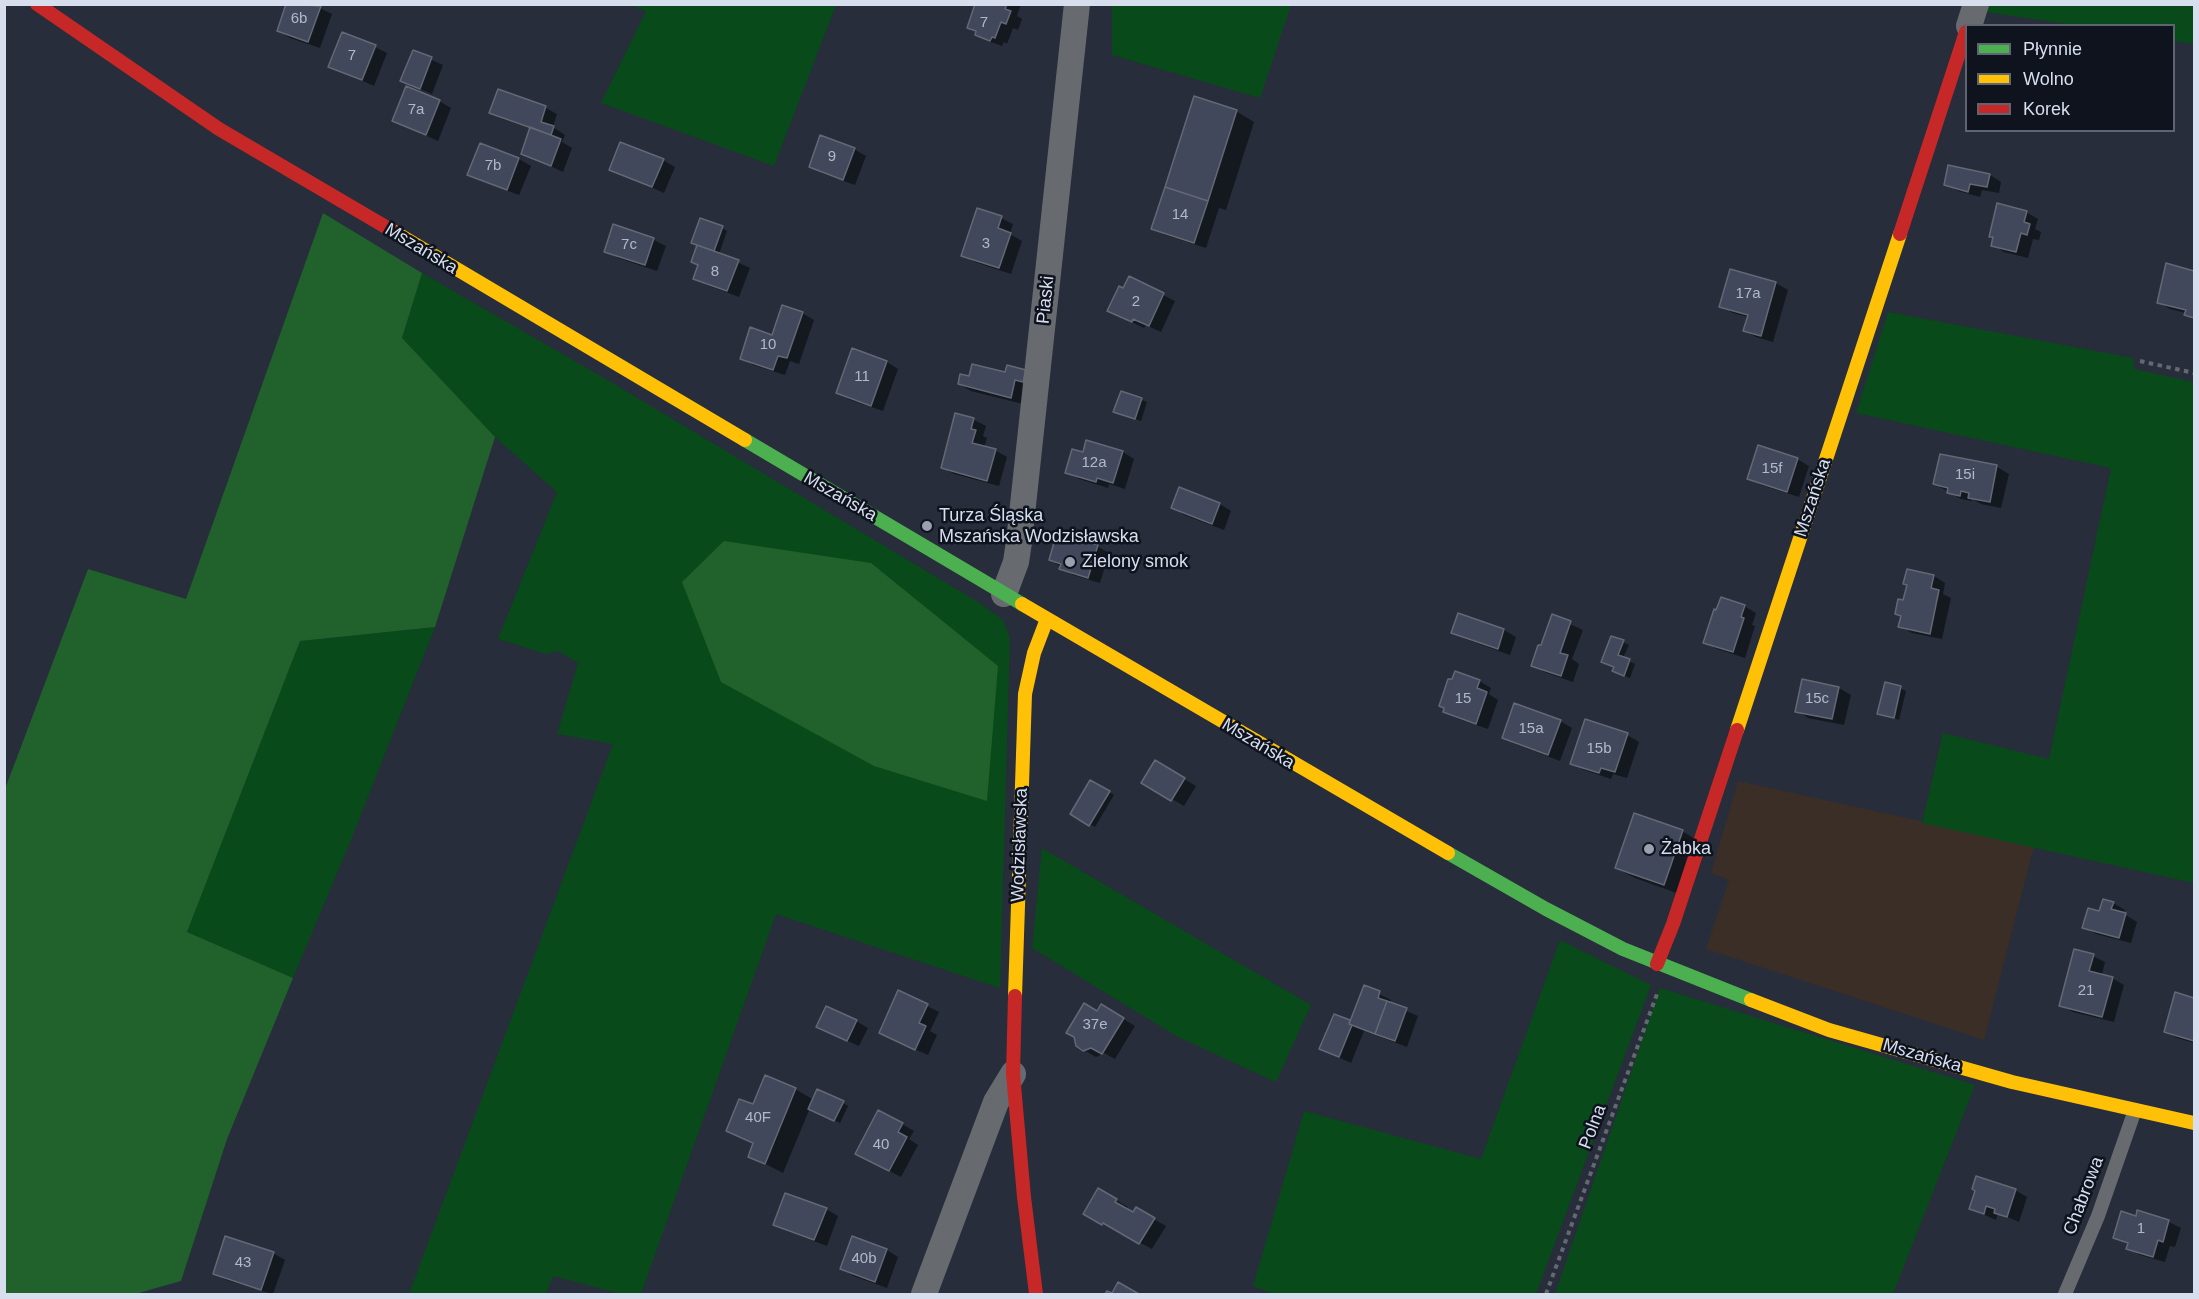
<!DOCTYPE html>
<html>
<head>
<meta charset="utf-8">
<style>
	body { margin:0 }
	#map { position:relative; width:2199px; height:1299px; overflow:hidden; background:#272d3a; font-family:Arial,sans-serif }
	canvas { display:block }
	.frame { position:absolute; inset:0; border:6px solid #d7deee; pointer-events:none }
	.legend { position:absolute; left:1965px; top:24px; width:210px; height:108px; box-sizing:border-box; background:#0e131d; border:2px solid #5e6471; margin:0; padding:8px 10px; list-style:none; font-size:18px; color:#d7deee }
	.legend li { display:flex; align-items:center; gap:12px; height:30px }
	.legend b { width:30px; border:2px solid #5e6471 }
</style>
</head>
<body>
<div id="map">
<canvas width="2199" height="1299"></canvas>
<div class="frame"></div>
<ul class="legend">
<li><b style="height:8px;background:#4caf50"></b>Płynnie</li>
<li><b style="height:8px;background:#ffc107"></b>Wolno</li>
<li><b style="height:8px;background:#c62828"></b>Korek</li>
</ul>
</div>
<script>
const ctx = document.querySelector('canvas').getContext('2d');
ctx.lineJoin = 'round';
function fill(path, color) {
  ctx.fillStyle = color;
  ctx.fill(path, 'evenodd');
}
function toPath(rows) {
  const path = new Path2D();
  for (const r of rows) {
    path.moveTo(r[0], r[1]);
    for (let i = 2; i < r.length; i += 2) path.lineTo(r[i], r[i + 1]);
  }
  return path;
}
function stroke(path, color, width, dash) {
  ctx.strokeStyle = color;
  ctx.lineWidth = width;
  ctx.lineCap = dash ? 'butt' : 'round';
  ctx.setLineDash(dash || []);
  ctx.stroke(path);
}
function label(font, color, halo, rows, align = 'center') {
  ctx.font = font + ' Arial,sans-serif';
  ctx.lineWidth = 5;
  ctx.setLineDash([]);
  ctx.textBaseline = 'middle';
  ctx.strokeStyle = halo;
  ctx.fillStyle = color;
  for (const [text, x, y, turn = 0] of rows) {
    ctx.save();
    ctx.translate(x, y);
    ctx.rotate((+turn || 0) * Math.PI / 180);
    ctx.textAlign = isNaN(turn) ? turn : align;
    if (halo) ctx.strokeText(text, 0, 0);
    ctx.fillText(text, 0, 0);
    ctx.restore();
  }
}
const industrial = toPath([
	[1738,781,2034,846,1984,1040,1706,949,1729,880,1711,873]
]);
const green = toPath([
	[1987,4,2194,5,2194,44,2174,41,2174,26,2074,25,1985,12],
	[630,5,836,5,774,166,601,103,646,11],
	[1112,5,1112,4,1291,5,1260,98,1112,55],
	[422,273,604,378,978,602,1003,620,1010,638,1000,988,776,914,641,1294,621,1294,553,1276,546,1294,409,1294,613,744,557,734,578,663,558,651,546,654,498,639,557,492,495,437,402,338],
	[1888,312,2133,358,2134,369,2194,382,2194,883,1922,823,1943,733,2049,759,2111,468,1856,413],
	[435,627,351,840,293,978,187,932,300,641],
	[1042,848,1311,1005,1276,1082,1178,1037,1032,948],
	[1560,940,1651,985,1536,1294,1274,1294,1253,1286,1304,1111,1481,1159],
	[1660,988,1975,1085,1893,1294,1555,1294]
]);
const forest = toPath([
	[323,213,422,273,402,338,495,437,435,627,300,641,187,932,293,978,227,1139,181,1281,135,1294,5,1294,5,789,88,569,186,599],
	[724,541,871,563,998,666,987,801,874,766,721,682,682,582]
]);
const shadow = toPath([
	[287,4,312,4,332,14,320,48,290,38,278,31],
	[977,4,1021,4,1017,16,1022,19,1018,30,1013,28,1007,44,1004,42,1002,46,988,41,969,27],
	[375,47,387,53,374,86,330,66],
	[414,52,443,65,432,94,402,81],
	[499,91,546,108,557,114,553,127,565,135,562,142,572,148,563,172,523,153,531,129,503,119,491,112],
	[439,101,451,108,438,141,393,121],
	[1236,111,1254,122,1226,210,1219,208,1206,248,1165,235,1153,229],
	[480,145,519,159,531,166,519,195,481,181,469,174],
	[854,149,866,156,855,185,822,173,811,166],
	[663,160,675,167,664,193,611,169],
	[1990,175,2001,182,1999,193,1982,190,1980,197,1958,191,1946,184],
	[2026,212,2038,219,2035,229,2041,232,2039,240,2033,239,2028,258,2004,252,1993,245,1994,238,1990,236],
	[1001,218,1013,224,1010,234,1022,241,1011,274,975,262,963,255],
	[614,226,654,240,666,246,657,271,618,258,606,251],
	[722,228,727,231,719,254,750,268,739,297,707,285,695,279,700,265,693,262],
	[2168,265,2194,272,2194,320,2186,313,2170,309,2158,302],
	[1731,271,1776,283,1788,290,1773,342,1756,337,1745,331,1748,317,1733,313,1721,306],
	[1129,278,1175,301,1161,332,1146,325,1144,328,1121,317,1124,290],
	[802,313,814,320,799,364,790,361,785,375,753,365,742,358],
	[853,350,887,362,898,369,883,411,850,400,838,393],
	[1025,371,1023,404,971,391,959,384,970,377],
	[1121,393,1147,402,1141,421,1115,411],
	[956,415,974,420,986,426,983,436,987,438,984,448,995,450,1007,457,999,486,954,474,942,467],
	[1123,452,1134,459,1125,489,1109,484,1108,488,1079,479,1067,472,1084,454],
	[1941,455,1997,467,2009,474,2001,508,1981,504,1972,499,1972,501,1961,499,1935,484],
	[1797,459,1809,466,1799,497,1761,485,1749,478],
	[1180,489,1220,504,1231,511,1224,530,1184,515,1173,508],
	[1097,546,1109,553,1100,583,1073,575,1050,560],
	[1934,576,1945,583,1943,594,1951,598,1942,639,1912,633,1900,626,1902,617,1897,614],
	[1744,606,1756,613,1752,625,1755,626,1745,658,1717,649,1705,642],
	[1459,615,1504,630,1516,637,1510,655,1465,639,1453,632],
	[1552,616,1583,630,1572,659,1579,664,1573,682,1544,672,1533,665,1542,647],
	[1623,642,1629,645,1623,658,1635,664,1630,678,1619,674,1615,667,1608,664],
	[1479,681,1491,688,1489,694,1498,700,1488,729,1456,718,1445,712],
	[1839,688,1851,695,1844,725,1808,718,1797,711],
	[1900,688,1906,691,1899,720,1879,713],
	[1560,721,1572,728,1560,761,1515,744,1504,738],
	[1627,735,1639,742,1627,778,1613,774,1611,779,1584,770,1572,763],
	[1155,762,1196,786,1184,806,1143,782],
	[1091,782,1114,795,1095,827,1072,814],
	[1682,831,1700,842,1682,895,1635,878,1616,868],
	[2113,903,2125,910,2124,914,2137,922,2131,943,2096,934,2084,927],
	[2093,956,2105,962,2102,975,2112,978,2124,985,2114,1022,2073,1012,2061,1005],
	[1365,987,1391,1000,1390,1004,1418,1016,1407,1047,1364,1031,1351,1063,1321,1049,1335,1016,1351,1022],
	[899,992,939,1012,930,1031,937,1035,928,1055,892,1039],
	[2176,994,2194,999,2194,1043,2177,1038,2165,1031],
	[1102,1006,1135,1026,1115,1059,1104,1053,1096,1057,1084,1050],
	[856,1021,868,1028,859,1046,830,1033],
	[795,1089,814,1100,843,1103,848,1106,840,1123,810,1108,783,1173,750,1156,754,1144,728,1131,753,1106],
	[902,1124,914,1131,909,1139,918,1145,901,1177,869,1160],
	[1098,1190,1128,1207,1126,1209,1134,1214,1136,1209,1166,1226,1152,1249,1085,1213],
	[2015,1190,2027,1197,2019,1222,1998,1213,1996,1220,1971,1209],
	[826,1209,838,1216,827,1246,787,1231,775,1224],
	[2138,1212,2169,1222,2181,1228,2175,1247,2170,1246,2165,1262,2140,1255,2128,1248,2129,1245,2115,1237,2137,1218],
	[853,1238,887,1250,898,1257,887,1288,853,1276,842,1269],
	[273,1253,285,1260,273,1294,226,1280,215,1273]
]);
const building = toPath([
	[286,4,321,6,308,42,277,31,286,4],
	[975,4,1007,4,1005,9,1011,11,1006,24,1001,22,995,38,992,37,990,41,975,35,976,31,967,28,975,4],
	[342,32,376,45,362,80,328,67,342,32],
	[413,50,432,57,420,89,400,81,413,50],
	[406,86,440,100,426,135,392,121,406,86],
	[498,89,546,106,541,122,554,126,551,135,489,113,498,89],
	[1194,96,1237,110,1208,201,1165,187,1194,96],
	[530,127,561,139,551,166,521,154,530,127],
	[820,135,855,148,843,180,809,167,820,135],
	[620,142,664,159,652,187,609,170,620,142],
	[480,143,519,158,507,190,467,175,480,143],
	[1948,165,1990,174,1987,187,1970,184,1968,192,1944,185,1948,165],
	[1165,187,1208,201,1194,243,1151,229,1165,187],
	[1997,203,2027,211,2024,222,2030,224,2027,235,2021,233,2016,252,1991,246,1993,237,1989,237,1997,203],
	[977,208,1002,216,998,228,1011,233,999,268,961,256,977,208],
	[700,218,723,226,714,251,691,243,700,218],
	[613,224,654,238,645,265,604,252,613,224],
	[697,245,739,260,727,291,693,279,698,265,691,262,697,245],
	[2166,263,2194,271,2194,318,2184,315,2186,310,2157,303,2166,263],
	[1730,269,1776,282,1761,336,1743,331,1748,315,1719,307,1730,269],
	[1129,276,1164,293,1149,326,1133,319,1132,322,1107,311,1119,286,1123,288,1129,276],
	[782,305,803,312,787,358,778,356,773,370,740,359,750,327,772,335,782,305],
	[852,348,887,361,871,406,836,393,852,348],
	[972,364,1005,372,1007,365,1026,370,1023,382,1015,380,1011,398,958,384,960,374,969,376,972,364],
	[1121,391,1142,398,1135,419,1113,412,1121,391],
	[955,413,974,418,971,429,976,430,972,443,996,449,987,481,941,468,955,413],
	[1086,440,1123,451,1113,483,1097,478,1096,482,1065,473,1072,449,1083,452,1086,440],
	[1758,445,1798,458,1787,492,1747,479,1758,445],
	[1940,454,1997,465,1990,502,1968,498,1969,493,1961,491,1960,496,1947,493,1948,488,1933,484,1940,454],
	[1179,487,1220,503,1212,524,1171,508,1179,487],
	[1057,532,1098,545,1088,578,1059,569,1061,564,1049,560,1057,532],
	[1907,569,1934,575,1931,588,1939,590,1930,634,1898,627,1901,616,1895,614,1898,599,1903,600,1907,585,1903,584,1907,569],
	[1721,597,1745,605,1741,617,1744,618,1733,652,1703,643,1714,609,1716,610,1721,597],
	[1458,613,1504,629,1498,649,1451,633,1458,613],
	[1552,614,1571,621,1560,653,1568,655,1561,676,1531,666,1538,645,1541,645,1552,614],
	[1611,636,1624,640,1618,655,1630,659,1624,676,1612,671,1614,667,1601,662,1611,636],
	[1455,671,1480,680,1477,688,1487,692,1476,724,1443,712,1444,708,1439,706,1448,679,1452,679,1455,671],
	[1802,679,1839,687,1832,719,1795,712,1802,679],
	[1885,682,1901,686,1894,718,1877,714,1885,682],
	[1514,703,1561,720,1548,755,1502,738,1514,703],
	[1585,719,1628,733,1615,772,1601,768,1599,773,1570,764,1585,719],
	[1155,760,1185,778,1171,801,1141,783,1155,760],
	[1090,780,1110,791,1089,826,1070,814,1090,780],
	[1634,813,1683,830,1664,885,1615,868,1634,813],
	[2103,899,2114,902,2111,909,2126,913,2119,938,2082,928,2088,908,2099,911,2103,899],
	[2074,949,2094,954,2089,971,2113,977,2102,1017,2059,1006,2074,949],
	[1364,985,1380,991,1378,998,1387,1001,1375,1034,1349,1024,1364,985],
	[898,990,928,1004,919,1023,926,1026,915,1050,879,1033,898,990],
	[2175,992,2194,998,2194,1041,2164,1032,2175,992],
	[1387,1001,1407,1008,1395,1041,1375,1034,1387,1001],
	[1084,1003,1097,1011,1101,1004,1124,1018,1102,1054,1091,1048,1083,1051,1076,1046,1074,1037,1066,1033,1084,1003],
	[826,1006,857,1020,847,1041,816,1027,826,1006],
	[1334,1014,1350,1020,1349,1024,1352,1025,1339,1057,1319,1049,1334,1014],
	[765,1075,796,1088,765,1164,748,1157,753,1143,726,1131,739,1099,753,1104,765,1075],
	[817,1089,844,1101,834,1121,808,1109,817,1089],
	[878,1110,903,1123,898,1132,907,1137,889,1171,855,1154,878,1110],
	[1976,1176,2016,1189,2007,1217,1994,1213,1995,1209,1986,1206,1984,1214,1969,1209,1975,1191,1972,1189,1976,1176],
	[1098,1188,1117,1199,1115,1202,1133,1212,1136,1207,1155,1218,1139,1244,1103,1223,1102,1225,1083,1214,1098,1188],
	[785,1193,827,1208,814,1240,773,1225,785,1193],
	[2137,1210,2169,1220,2163,1242,2158,1240,2153,1257,2126,1249,2128,1243,2113,1238,2121,1211,2136,1216,2137,1210],
	[225,1236,274,1252,261,1290,213,1274,225,1236],
	[852,1236,887,1249,875,1282,840,1269,852,1236],
	[1118,1282,1139,1294,1105,1294,1107,1291,1112,1293,1118,1282]
]);
const path = toPath([
	[2140,361,2194,373],
	[1546,1294,1657,994]
]);
const lane = toPath([
	[2065,1294,2098,1216,2135,1110]
]);
const street = toPath([
	[1969,26,1976,4],
	[1004,594,1016,562,1019,542,1077,4],
	[924,1294,996,1102,1013,1074]
]);
const fast = toPath([
	[745,440,1022,604],
	[1448,853,1546,909,1623,949,1751,1000]
]);
const slow = toPath([
	[391,230,745,440],
	[1022,604,1448,853],
	[1737,730,1900,234],
	[1015,996,1025,694,1034,653,1047,619],
	[1751,1000,1829,1030,2012,1082,2194,1123]
]);
const jam = toPath([
	[37,4,219,129,391,230],
	[1900,234,1966,32],
	[1657,964,1673,924,1737,730],
	[1015,996,1013,1074,1024,1197,1036,1294]
]);
const markers = [
	[927,526,6,"#99a0af"],
	[1070,562,6,"#99a0af"],
	[1649,849,6,"#99a0af"]
];
const numberNames = [
	["6b",299,19],
	["7",984,23],
	["7",352,56],
	["7a",416,110],
	["9",832,157],
	["7b",493,166],
	["14",1180,215],
	["3",986,244],
	["7c",629,245],
	["8",715,272],
	["17a",1748,294],
	["2",1136,302],
	["10",768,345],
	["11",862,377],
	["12a",1094,463],
	["15f",1772,469],
	["15i",1965,475],
	["15",1463,699],
	["15c",1817,699],
	["15a",1531,729],
	["15b",1599,749],
	["21",2086,991],
	["37e",1095,1025],
	["40F",758,1118],
	["40",881,1145],
	["1",2141,1229],
	["40b",864,1259],
	["43",243,1263]
];
const streetNames = [
	["Mszańska",421,249,31],
	["Piaski",1046,300,-84],
	["Mszańska",840,497,30],
	["Mszańska",1813,498,-72],
	["Mszańska",1258,744,31],
	["Wodzisławska",1020,845,-88],
	["Mszańska",1922,1056,16],
	["Polna",1593,1127,-69],
	["Chabrowa",2084,1196,-69]
];
const poiNames = [
	["Turza Śląska",939,516],
	["Mszańska Wodzisławska",939,537],
	["Zielony smok",1082,562],
	["Żabka",1661,849]
];
fill(industrial, '#3b2e26');
fill(green, '#094a1a');
fill(forest, '#21612c');
fill(shadow, '#0007');
fill(building, '#41485c');
stroke(building, '#636874', 1.5);
stroke(path, '#646870', 4, [4.5, 4.5]);
stroke(lane, '#676b70', 14);
stroke(street, '#676b70', 26);
stroke(fast, '#4caf50', 14);
stroke(slow, '#ffc107', 14);
stroke(jam, '#c62828', 14);
for (const [x, y, r, color] of markers) {
  const dot = new Path2D();
  dot.arc(x, y, r, 0, 2 * Math.PI);
  ctx.fillStyle = color;
  ctx.fill(dot);
  stroke(dot, '#0e131d', 2);
}
label('15px', '#b2b8ca', null, numberNames);
label('18px', '#d7deee', '#0e131d', streetNames);
label('18px', '#d7deee', '#0e131d', poiNames, 'left');
</script>
</body>
</html>
